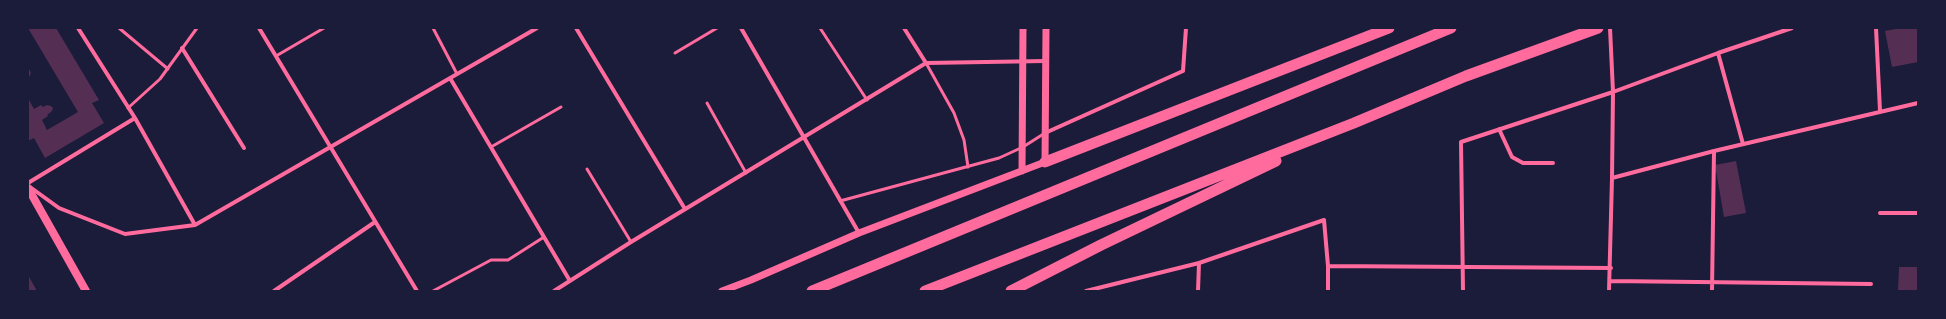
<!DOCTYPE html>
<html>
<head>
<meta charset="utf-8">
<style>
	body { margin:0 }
	#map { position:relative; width:1946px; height:319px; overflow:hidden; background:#1b1b3a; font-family:"DejaVu Sans",sans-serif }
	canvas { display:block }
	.frame { position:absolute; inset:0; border:29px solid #1b1b3a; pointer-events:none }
</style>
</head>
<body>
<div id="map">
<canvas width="1946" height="319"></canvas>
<div class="frame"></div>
</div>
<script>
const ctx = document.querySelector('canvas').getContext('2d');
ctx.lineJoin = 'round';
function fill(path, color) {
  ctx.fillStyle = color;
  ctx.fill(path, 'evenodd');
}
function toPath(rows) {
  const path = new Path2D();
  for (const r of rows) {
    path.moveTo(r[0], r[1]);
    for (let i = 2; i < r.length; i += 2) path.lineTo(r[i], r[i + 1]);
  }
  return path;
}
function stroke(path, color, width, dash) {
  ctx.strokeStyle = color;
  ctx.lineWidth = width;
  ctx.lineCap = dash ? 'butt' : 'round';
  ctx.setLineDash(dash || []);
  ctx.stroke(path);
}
const building = toPath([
	[28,28,56,28,99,100,92,103,104,123,45,158,34,138,28,141,28,98,34,109,41,105,43,107,47,105,51,106,53,108,52,111,47,115,48,116,42,120,47,130,78,112],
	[1901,28,1918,28,1918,62,1892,67,1885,31],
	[28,67,31,73,28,79],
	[1736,161,1746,213,1724,217,1715,165],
	[1899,267,1918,267,1918,291,1898,291],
	[28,275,37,291,28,291]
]);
const service = toPath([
	[119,28,168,69],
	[433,28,457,74],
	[820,28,867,100],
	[675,53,717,28],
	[276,56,324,28],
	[926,63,954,113,964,140,968,167],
	[707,103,746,173],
	[128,108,160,79,197,28],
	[491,147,561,107],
	[587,169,631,242],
	[840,201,999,158,1023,147,1045,133],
	[433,291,491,260,508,260,544,237]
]);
const minor = toPath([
	[78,28,135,118,195,225],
	[259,28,417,291],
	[576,28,685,209],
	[741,28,859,233],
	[904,28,926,63,1045,61],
	[1610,28,1613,92,1612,178],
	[1876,28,1880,111],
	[182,48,244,148],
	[450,78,570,281],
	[1499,129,1512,157,1523,163,1553,163],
	[1045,133,1183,71,1186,28],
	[1743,144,1718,53,1792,28],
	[28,183,135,118],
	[30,187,59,208,125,234,195,225,537,28],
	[1880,213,1918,213],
	[1328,266,1611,268],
	[1610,281,1871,284],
	[274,291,375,222],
	[554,291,631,242,926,63],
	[1086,291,1199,263,1324,220,1328,266,1328,291],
	[1198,291,1199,263],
	[1463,291,1461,142,1613,92,1718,53],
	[1609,291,1612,178,1714,151,1918,103],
	[1712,291,1714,151]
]);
const tertiary = toPath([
	[1022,171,1023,28],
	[722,291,751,280,859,233,1045,162,1046,28]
]);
const secondary = toPath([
	[28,188,86,291]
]);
const motorway = toPath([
	[1045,162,1389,28],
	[812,291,1451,28],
	[925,291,1354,123,1466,76,1598,28],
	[1011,291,1101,245,1276,161]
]);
fill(building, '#542f53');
stroke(service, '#ff6b9d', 3);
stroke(minor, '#ff6b9d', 4);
stroke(tertiary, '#ff6b9d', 7);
stroke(secondary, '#ff6b9d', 8);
stroke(motorway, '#ff6b9d', 11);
</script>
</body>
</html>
